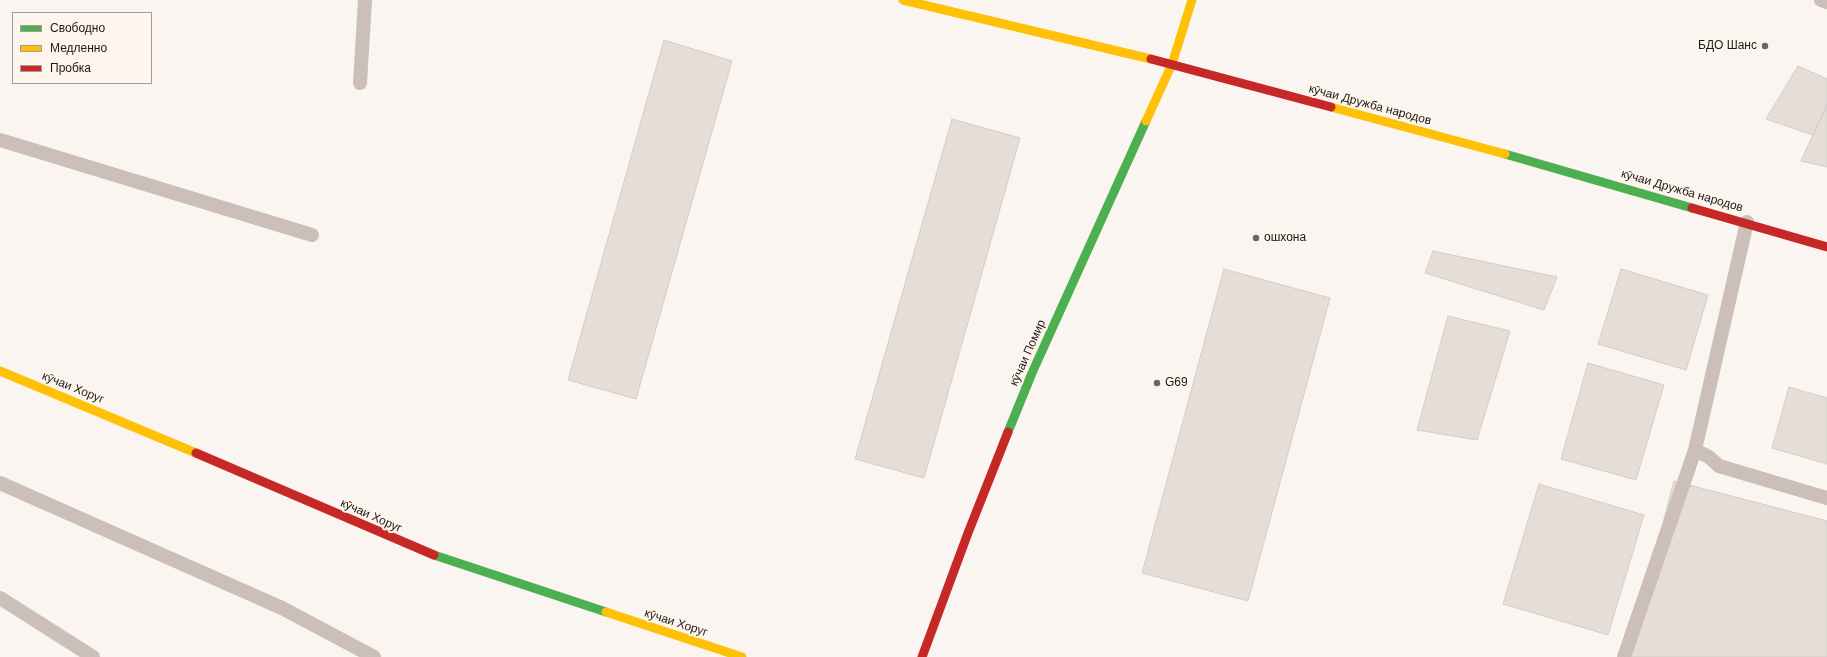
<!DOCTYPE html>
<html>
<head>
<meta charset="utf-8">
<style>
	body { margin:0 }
	#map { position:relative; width:1827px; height:657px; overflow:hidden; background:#faf5f0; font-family:Helvetica,sans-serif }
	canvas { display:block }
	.legend { position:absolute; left:12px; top:12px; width:140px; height:72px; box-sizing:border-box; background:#fef5ec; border:1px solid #a49d96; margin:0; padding:5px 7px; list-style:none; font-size:12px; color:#1d1915 }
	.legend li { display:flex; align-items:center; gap:8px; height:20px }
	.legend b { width:20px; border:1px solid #a49d96 }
</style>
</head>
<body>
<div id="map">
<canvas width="1827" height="657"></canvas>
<ul class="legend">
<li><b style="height:5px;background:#4caf50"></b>Свободно</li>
<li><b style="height:5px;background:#ffc107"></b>Медленно</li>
<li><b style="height:5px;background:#c62828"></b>Пробка</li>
</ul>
</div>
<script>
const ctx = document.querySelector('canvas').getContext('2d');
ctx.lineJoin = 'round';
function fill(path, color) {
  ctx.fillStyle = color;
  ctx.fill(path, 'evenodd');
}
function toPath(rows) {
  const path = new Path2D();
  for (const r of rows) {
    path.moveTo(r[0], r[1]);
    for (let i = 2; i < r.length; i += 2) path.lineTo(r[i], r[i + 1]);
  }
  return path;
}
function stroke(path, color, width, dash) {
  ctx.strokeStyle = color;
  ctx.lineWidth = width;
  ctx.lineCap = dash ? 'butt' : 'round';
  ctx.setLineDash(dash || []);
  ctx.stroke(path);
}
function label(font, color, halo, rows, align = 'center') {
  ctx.font = font + ' Helvetica,sans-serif';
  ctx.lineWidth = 4;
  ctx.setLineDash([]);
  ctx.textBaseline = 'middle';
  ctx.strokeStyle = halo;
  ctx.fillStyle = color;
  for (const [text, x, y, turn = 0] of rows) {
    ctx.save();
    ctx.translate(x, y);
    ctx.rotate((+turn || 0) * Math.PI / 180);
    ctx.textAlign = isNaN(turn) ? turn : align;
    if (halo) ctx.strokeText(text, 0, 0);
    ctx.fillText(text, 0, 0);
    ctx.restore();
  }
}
const building = toPath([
	[664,40,732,61,636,399,568,380,664,40],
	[1798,66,1827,79,1827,106,1813,135,1766,119,1798,66],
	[1827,104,1827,167,1801,161,1827,104],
	[952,119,1020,138,924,478,855,459,952,119],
	[1433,251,1557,277,1544,310,1425,273,1433,251],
	[1224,269,1330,298,1248,601,1142,573,1224,269],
	[1621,269,1708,295,1686,370,1598,344,1621,269],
	[1448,316,1510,331,1477,440,1417,430,1448,316],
	[1588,363,1664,385,1636,480,1561,459,1588,363],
	[1789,387,1827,398,1827,464,1772,448,1789,387],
	[1674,481,1827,521,1827,657,1628,657,1674,481],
	[1539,484,1644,515,1608,635,1503,604,1539,484]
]);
const lane = toPath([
	[1821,0,1827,2],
	[360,83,365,0],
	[0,140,312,235],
	[1747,222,1695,450,1709,457,1719,466,1827,498],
	[0,483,282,608,374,657],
	[0,598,93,657],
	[1624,657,1695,450]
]);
const fast = toPath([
	[1505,154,1692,208],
	[1008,432,1032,373,1146,121],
	[434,555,606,612]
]);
const slow = toPath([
	[903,0,1151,59],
	[1331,107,1505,154],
	[1146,121,1172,64,1192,0],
	[0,371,196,453],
	[606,612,742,657]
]);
const jam = toPath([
	[1151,59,1331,107],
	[1692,208,1827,247],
	[196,453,434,555],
	[922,657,968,533,1008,432]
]);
const markers = [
	[1765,46,4,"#6a6662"],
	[1256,238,4,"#6a6662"],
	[1157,383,4,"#6a6662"]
];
const poiNames = [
	["БДО Шанс",1757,46,"right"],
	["ошхона",1264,238],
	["G69",1165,383]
];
const streetNames = [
	["кӯчаи Дружба народов",1370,105,15],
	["кӯчаи Дружба народов",1682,191,16],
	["кӯчаи Помир",1028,353,-66],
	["кӯчаи Хоруг",73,388,22],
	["кӯчаи Хоруг",371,516,24],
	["кӯчаи Хоруг",676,623,18]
];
fill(building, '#e5ddd6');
stroke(building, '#d1cdc9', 1);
stroke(lane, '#cbbfb8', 14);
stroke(fast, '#4caf50', 9);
stroke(slow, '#ffc107', 9);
stroke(jam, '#c62828', 9);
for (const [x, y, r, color] of markers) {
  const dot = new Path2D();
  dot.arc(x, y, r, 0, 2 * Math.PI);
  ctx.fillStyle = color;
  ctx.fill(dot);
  stroke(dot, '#fef5ec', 1.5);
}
label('12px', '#1d1915', '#fef5ec', poiNames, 'left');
label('12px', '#1d1915', '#fef5ec', streetNames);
</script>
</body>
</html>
